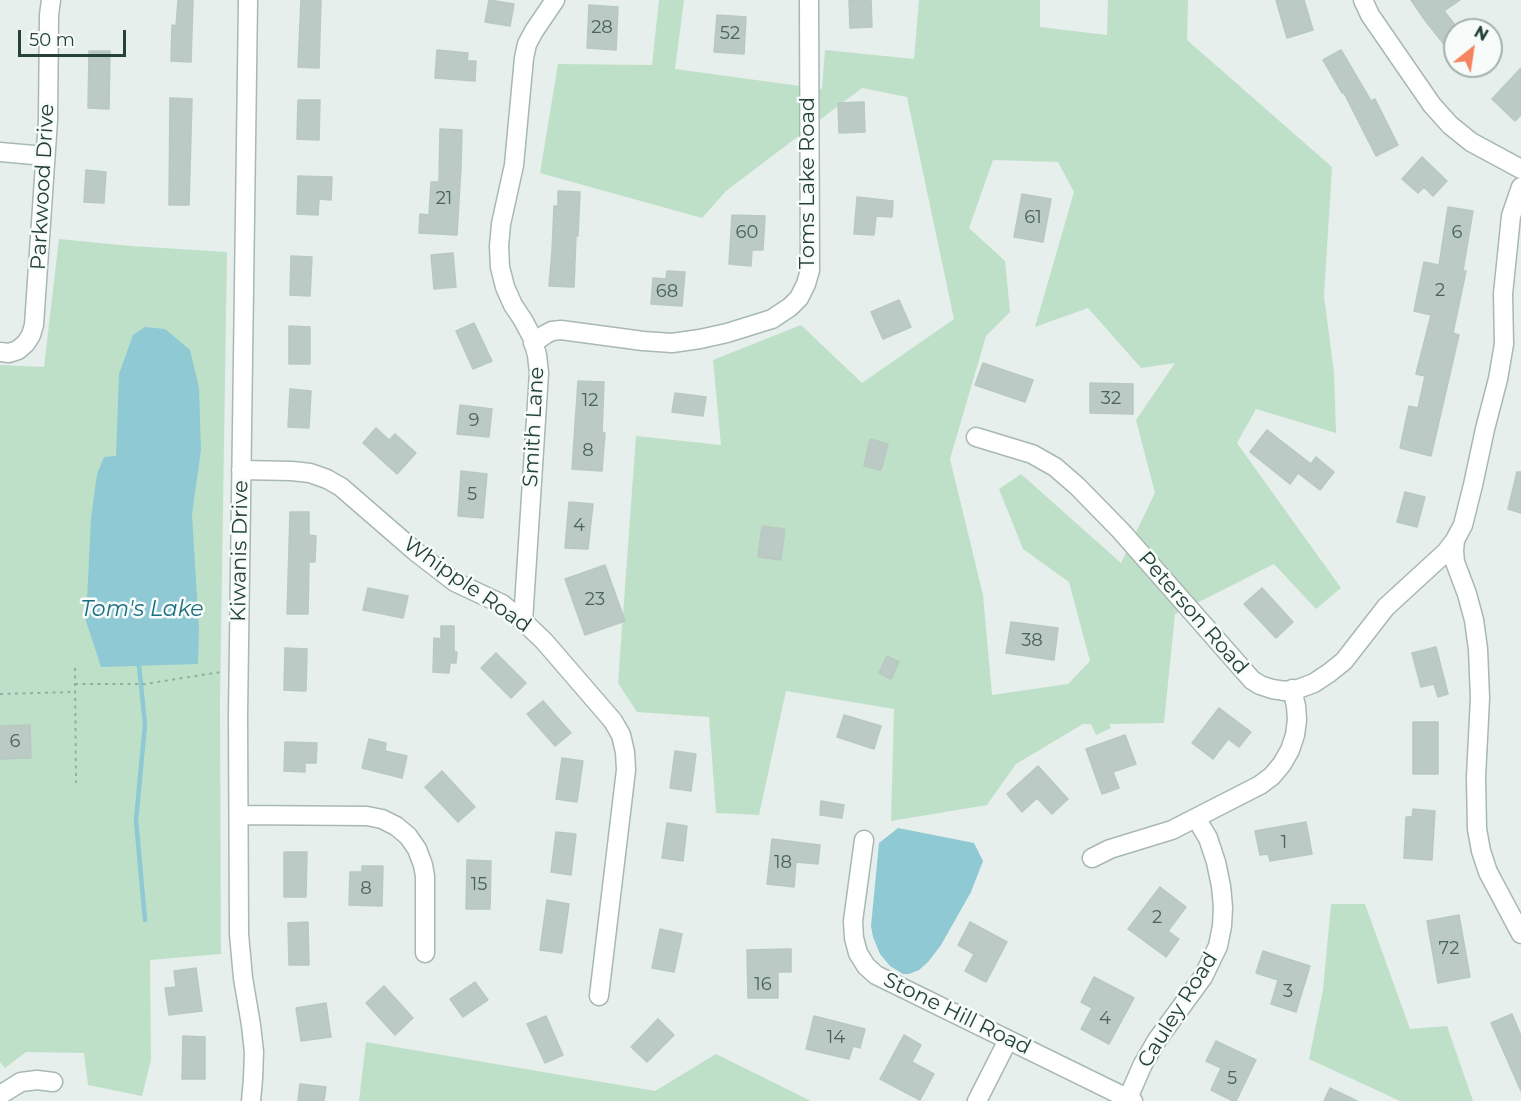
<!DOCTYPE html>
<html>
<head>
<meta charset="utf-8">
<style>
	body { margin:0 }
	#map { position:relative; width:1521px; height:1101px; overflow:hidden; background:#e6efeb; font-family:Montserrat,sans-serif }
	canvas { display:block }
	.north { position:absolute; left:1443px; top:18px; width:60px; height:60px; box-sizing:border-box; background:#f7fbf9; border:2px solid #a3b1ad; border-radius:50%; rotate:30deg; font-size:16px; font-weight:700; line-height:24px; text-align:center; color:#24423a }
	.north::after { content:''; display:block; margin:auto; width:21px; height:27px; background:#f4845f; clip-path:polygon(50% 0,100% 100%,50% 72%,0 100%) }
	.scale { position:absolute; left:18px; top:30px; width:108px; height:27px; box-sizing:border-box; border:3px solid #24423a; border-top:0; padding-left:8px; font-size:18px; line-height:21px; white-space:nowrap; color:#24423a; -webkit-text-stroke:4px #f7fbf9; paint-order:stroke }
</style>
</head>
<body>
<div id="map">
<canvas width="1521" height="1101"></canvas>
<div class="north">N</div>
<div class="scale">50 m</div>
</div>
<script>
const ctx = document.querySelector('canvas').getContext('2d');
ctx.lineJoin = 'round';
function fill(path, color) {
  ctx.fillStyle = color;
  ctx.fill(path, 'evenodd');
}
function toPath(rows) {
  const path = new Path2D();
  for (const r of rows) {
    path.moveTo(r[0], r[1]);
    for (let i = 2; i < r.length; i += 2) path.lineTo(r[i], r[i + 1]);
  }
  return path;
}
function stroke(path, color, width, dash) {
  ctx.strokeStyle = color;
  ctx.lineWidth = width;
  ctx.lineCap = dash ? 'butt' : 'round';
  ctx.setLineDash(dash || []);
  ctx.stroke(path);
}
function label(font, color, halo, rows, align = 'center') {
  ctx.font = font + ' Montserrat,sans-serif';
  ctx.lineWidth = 5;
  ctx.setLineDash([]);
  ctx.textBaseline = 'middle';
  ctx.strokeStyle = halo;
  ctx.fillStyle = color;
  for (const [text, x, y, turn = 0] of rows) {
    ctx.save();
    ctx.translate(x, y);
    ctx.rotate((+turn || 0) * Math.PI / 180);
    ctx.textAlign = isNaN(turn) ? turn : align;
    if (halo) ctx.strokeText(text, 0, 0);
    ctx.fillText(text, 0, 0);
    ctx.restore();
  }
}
const green = toPath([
	[659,0,684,0,675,69,822,89,825,50,914,59,919,0,1040,0,1040,27,1107,35,1108,0,1188,0,1187,40,1332,167,1324,296,1334,372,1336,433,1256,409,1237,443,1341,588,1316,609,1274,564,1175,614,1164,723,1109,724,1111,728,1096,735,1091,724,1083,724,1016,764,987,805,891,821,894,709,786,691,759,815,716,813,709,717,637,712,618,683,636,436,721,445,713,360,801,325,862,383,954,319,907,97,862,88,726,191,702,218,540,173,558,64,652,65],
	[993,160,1058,162,1074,192,1035,327,1088,308,1141,368,1175,363,1136,420,1155,493,1121,563,1021,474,999,489,1023,549,1069,582,1090,661,1068,684,992,695,983,595,950,459,986,336,1010,312,1005,261,969,228],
	[59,239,131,246,227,252,220,701,221,954,150,960,151,1060,142,1096,88,1085,84,1053,26,1052,5,1068,0,1062,0,365,44,367],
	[1331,904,1365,904,1410,1029,1447,1026,1473,1101,1400,1101,1309,1059,1323,990],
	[366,1042,655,1091,716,1054,811,1101,359,1101]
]);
const water = toPath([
	[145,327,165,329,190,350,199,388,201,450,192,514,199,629,198,664,101,667,86,621,91,518,97,474,104,457,116,456,119,374,133,335],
	[898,828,974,843,983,861,971,892,941,945,928,962,919,970,909,974,903,974,890,966,880,954,873,937,871,926,879,843]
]);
const stream = toPath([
	[139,666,145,724,136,820,145,920]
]);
const building = toPath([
	[178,0,193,0,191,62,171,61,172,25,176,26,178,0],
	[301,0,321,0,319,68,298,67,301,0],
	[489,0,514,4,510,26,485,22,489,0],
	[849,0,871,0,872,27,850,28,849,0],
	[1276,0,1304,0,1313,30,1287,38,1276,0],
	[1411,0,1460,0,1444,11,1455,25,1455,58,1427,23,1411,0],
	[589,5,618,7,616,50,587,48,589,5],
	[717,15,746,17,744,54,714,52,717,15],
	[437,50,468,53,467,61,476,61,475,81,435,78,437,50],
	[1341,50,1371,101,1375,99,1398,145,1376,156,1344,93,1342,93,1323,60,1341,50],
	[89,51,110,51,109,109,88,108,89,51],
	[1521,68,1521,115,1515,121,1492,99,1521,68],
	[170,98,192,99,189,205,169,205,170,98],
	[298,100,320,100,319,140,297,139,298,100],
	[864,102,865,132,839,133,838,103,864,102],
	[440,129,462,130,461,167,457,235,419,233,420,214,429,215,431,182,439,182,440,129],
	[1422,157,1447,181,1433,196,1424,187,1418,193,1402,179,1422,157],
	[86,170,106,172,104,203,84,202,86,170],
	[298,176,332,177,331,200,319,199,318,215,297,214,298,176],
	[558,191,580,192,578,236,576,236,574,287,549,286,552,251,554,206,558,206,558,191],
	[1022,194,1051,199,1043,242,1014,237,1022,194],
	[857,197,893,201,892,217,876,216,874,235,854,234,857,197],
	[1448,207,1473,211,1463,271,1466,271,1453,333,1459,335,1431,456,1400,448,1409,406,1418,408,1425,376,1416,374,1431,315,1414,311,1424,262,1439,265,1448,207],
	[732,215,765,216,763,250,752,250,751,266,729,264,732,215],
	[453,253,456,287,434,289,431,255,453,253],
	[291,256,312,257,310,296,290,295,291,256],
	[667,271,685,272,682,306,651,304,653,278,666,279,667,271],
	[899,300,911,327,883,339,871,312,899,300],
	[474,323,492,361,473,369,456,331,474,323],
	[289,326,310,327,310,364,289,364,289,326],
	[983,363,1033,380,1025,402,975,385,983,363],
	[578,381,604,382,602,433,605,433,602,471,572,469,578,381],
	[1090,383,1133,384,1133,414,1090,413,1090,383],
	[290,389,311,391,309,428,288,427,290,389],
	[675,393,706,397,703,416,672,412,675,393],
	[460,405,492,409,489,437,457,434,460,405],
	[376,428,389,440,395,434,416,453,397,474,363,443,376,428],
	[1267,430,1311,464,1316,457,1334,472,1320,490,1298,473,1290,484,1250,452,1267,430],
	[870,439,888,444,881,470,864,466,870,439],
	[461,471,487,474,483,518,458,516,461,471],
	[1517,472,1521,472,1521,513,1508,509,1517,472],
	[1405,492,1425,497,1417,527,1397,522,1405,492],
	[569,502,593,504,588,549,565,548,569,502],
	[290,512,309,512,309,535,316,536,315,562,309,562,308,614,287,614,290,512],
	[762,526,785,529,781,560,758,557,762,526],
	[605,565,625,621,585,635,565,579,605,565],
	[368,588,408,596,403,618,363,610,368,588],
	[1262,588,1293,622,1276,638,1244,604,1262,588],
	[1011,622,1058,628,1054,660,1006,653,1011,622],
	[441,626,454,626,454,652,457,652,456,663,450,663,449,673,433,672,434,638,441,639,441,626],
	[1436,647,1448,694,1438,697,1434,684,1421,687,1412,653,1436,647],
	[285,648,307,649,306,691,284,690,285,648],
	[496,653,526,683,511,698,481,668,496,653],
	[887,656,899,662,891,679,879,673,887,656],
	[543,701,571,733,555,746,527,714,543,701],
	[1219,708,1251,732,1239,747,1228,739,1213,759,1192,743,1219,708],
	[844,715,881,726,874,749,837,737,844,715],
	[1413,722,1438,722,1438,774,1413,774,1413,722],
	[30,725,31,758,0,759,0,726,30,725],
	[1125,735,1136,764,1113,772,1119,788,1102,794,1086,749,1125,735],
	[369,739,386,743,385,751,407,756,402,778,362,768,369,739],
	[285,742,317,743,316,763,305,763,305,772,284,771,285,742],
	[675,751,696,754,691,791,670,788,675,751],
	[562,758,583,761,577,802,556,799,562,758],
	[1038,766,1068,799,1052,814,1037,798,1022,812,1007,794,1038,766],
	[442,771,475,807,458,822,425,787,442,771],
	[821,801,844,805,842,818,820,815,821,801],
	[1413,809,1435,811,1432,860,1404,858,1406,817,1412,817,1413,809],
	[1306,822,1312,854,1270,861,1268,854,1260,855,1255,831,1306,822],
	[667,823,687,826,683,861,662,858,667,823],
	[556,832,576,834,571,875,551,872,556,832],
	[772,839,820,845,818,864,796,862,794,887,767,884,772,839],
	[284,852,307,852,306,897,284,897,284,852],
	[467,860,491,861,490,909,466,909,467,860],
	[362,866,383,866,382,906,349,905,350,872,362,872,362,866],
	[1160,887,1186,907,1168,931,1179,939,1166,957,1128,929,1160,887],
	[547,900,569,904,562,953,540,950,547,900],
	[1459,915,1470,977,1438,983,1427,921,1459,915],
	[308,922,309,965,289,965,288,923,308,922],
	[970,922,1007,942,986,982,965,971,974,954,958,945,970,922],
	[660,929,682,934,674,972,652,968,660,929],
	[791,949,791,972,778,972,778,998,748,998,747,950,791,949],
	[1263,951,1310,966,1296,1012,1271,1004,1278,980,1256,973,1263,951],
	[196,968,202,1011,169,1015,165,988,176,987,174,971,196,968],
	[1094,977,1134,998,1109,1044,1081,1029,1092,1008,1081,1002,1094,977],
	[475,982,488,1000,463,1017,450,999,475,982],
	[384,986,413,1018,395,1035,366,1003,384,986],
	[326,1003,331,1037,301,1041,296,1008,326,1003],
	[1512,1014,1521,1036,1521,1091,1491,1023,1512,1014],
	[546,1016,563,1055,545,1063,527,1024,546,1016],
	[814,1016,865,1029,860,1048,853,1046,849,1059,806,1049,814,1016],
	[658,1019,674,1035,647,1062,631,1047,658,1019],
	[904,1035,921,1045,912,1062,934,1074,920,1100,880,1079,904,1035],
	[183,1036,205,1037,205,1079,182,1079,183,1036],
	[1216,1041,1256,1060,1236,1101,1233,1101,1211,1090,1221,1068,1206,1061,1216,1041],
	[300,1084,326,1087,324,1101,298,1101,300,1084],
	[1330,1088,1357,1101,1324,1101,1330,1088]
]);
const path = toPath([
	[75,668,76,783],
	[75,684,145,684,221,672],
	[0,694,75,692]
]);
const minor = toPath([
	[248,0,238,715,239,934,243,978,251,1025,254,1052,253,1079,251,1101],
	[1363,0,1370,15,1432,105,1450,125,1471,142,1521,169],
	[0,152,45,156],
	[1521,187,1511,216,1503,294,1504,344,1498,379,1485,429,1473,485,1463,525,1455,540,1454,551,1455,562,1467,594,1474,620,1478,649,1480,698,1476,777,1477,829,1481,851,1488,872,1521,934],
	[533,343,546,334,552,331,561,330,643,341,672,343,700,339,727,333,772,319,790,307,799,298,806,284,810,270,809,0],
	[0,352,9,353,18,350,26,343,31,335,34,325,48,120,49,15,51,0],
	[976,437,1032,454,1055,467,1077,486,1121,531,1252,680,1260,685,1272,689,1285,691,1298,689,1314,683,1329,673,1344,661,1386,607,1446,552,1455,540],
	[241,470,292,471,310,473,327,479,341,487,416,552,455,582,502,604,523,621,544,641,613,721,621,735,625,752,626,770,599,996],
	[523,621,539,373,537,355,532,337,523,320,513,305,505,287,500,267,499,246,501,224,514,165,524,58,527,44,534,31,555,0],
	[239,815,367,816,382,819,396,826,408,836,417,849,423,865,425,876,425,953],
	[864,840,853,921,854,938,858,953,866,966,876,975,1133,1101],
	[1092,858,1110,849,1172,830,1260,785,1272,776,1282,764,1290,750,1295,735,1297,720,1296,706,1292,689],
	[0,1095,21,1082,37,1080,53,1082],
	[1128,1098,1143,1064,1157,1040,1203,977,1218,946,1222,926,1223,907,1221,886,1216,862,1208,838,1196,818],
	[977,1101,1008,1040]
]);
const numberNames = [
	["28",602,28],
	["52",730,34],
	["21",444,199],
	["61",1033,218],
	["60",747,233],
	["6",1457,233],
	["2",1440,291],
	["68",667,292],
	["32",1111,399],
	["12",590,401],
	["9",474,421],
	["8",588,451],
	["5",472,495],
	["4",579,526],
	["23",595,600],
	["38",1032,641],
	["6",15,742],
	["1",1284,843],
	["18",783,863],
	["15",479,885],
	["8",366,889],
	["2",1157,918],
	["72",1449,949],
	["16",763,985],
	["3",1288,992],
	["4",1105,1019],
	["14",836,1038],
	["5",1232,1079]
];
const streetNames = [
	["Toms Lake Road",808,183,-90],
	["Parkwood Drive",43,187,-87],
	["Smith Lane",534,427,-87],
	["Kiwanis Drive",240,551,-89],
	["Whipple Road",467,585,35],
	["Peterson Road",1193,613,49],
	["Cauley Road",1178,1010,-58],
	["Stone Hill Road",957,1014,26]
];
const waterNames = [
	["Tom's Lake",142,610]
];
fill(green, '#bfe0c8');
fill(water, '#8ec9d4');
stroke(stream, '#8ec9d4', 4.5);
fill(building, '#bbcac4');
stroke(building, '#b8c9c2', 1.5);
stroke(minor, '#a8b8b2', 21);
stroke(path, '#86b3a5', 2, [3, 4.5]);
stroke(minor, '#fff', 18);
label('18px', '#4a645c', null, numberNames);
label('21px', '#24423a', '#f7fbf9', streetNames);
label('italic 22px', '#1c6f80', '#f7fbf9', waterNames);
</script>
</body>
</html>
